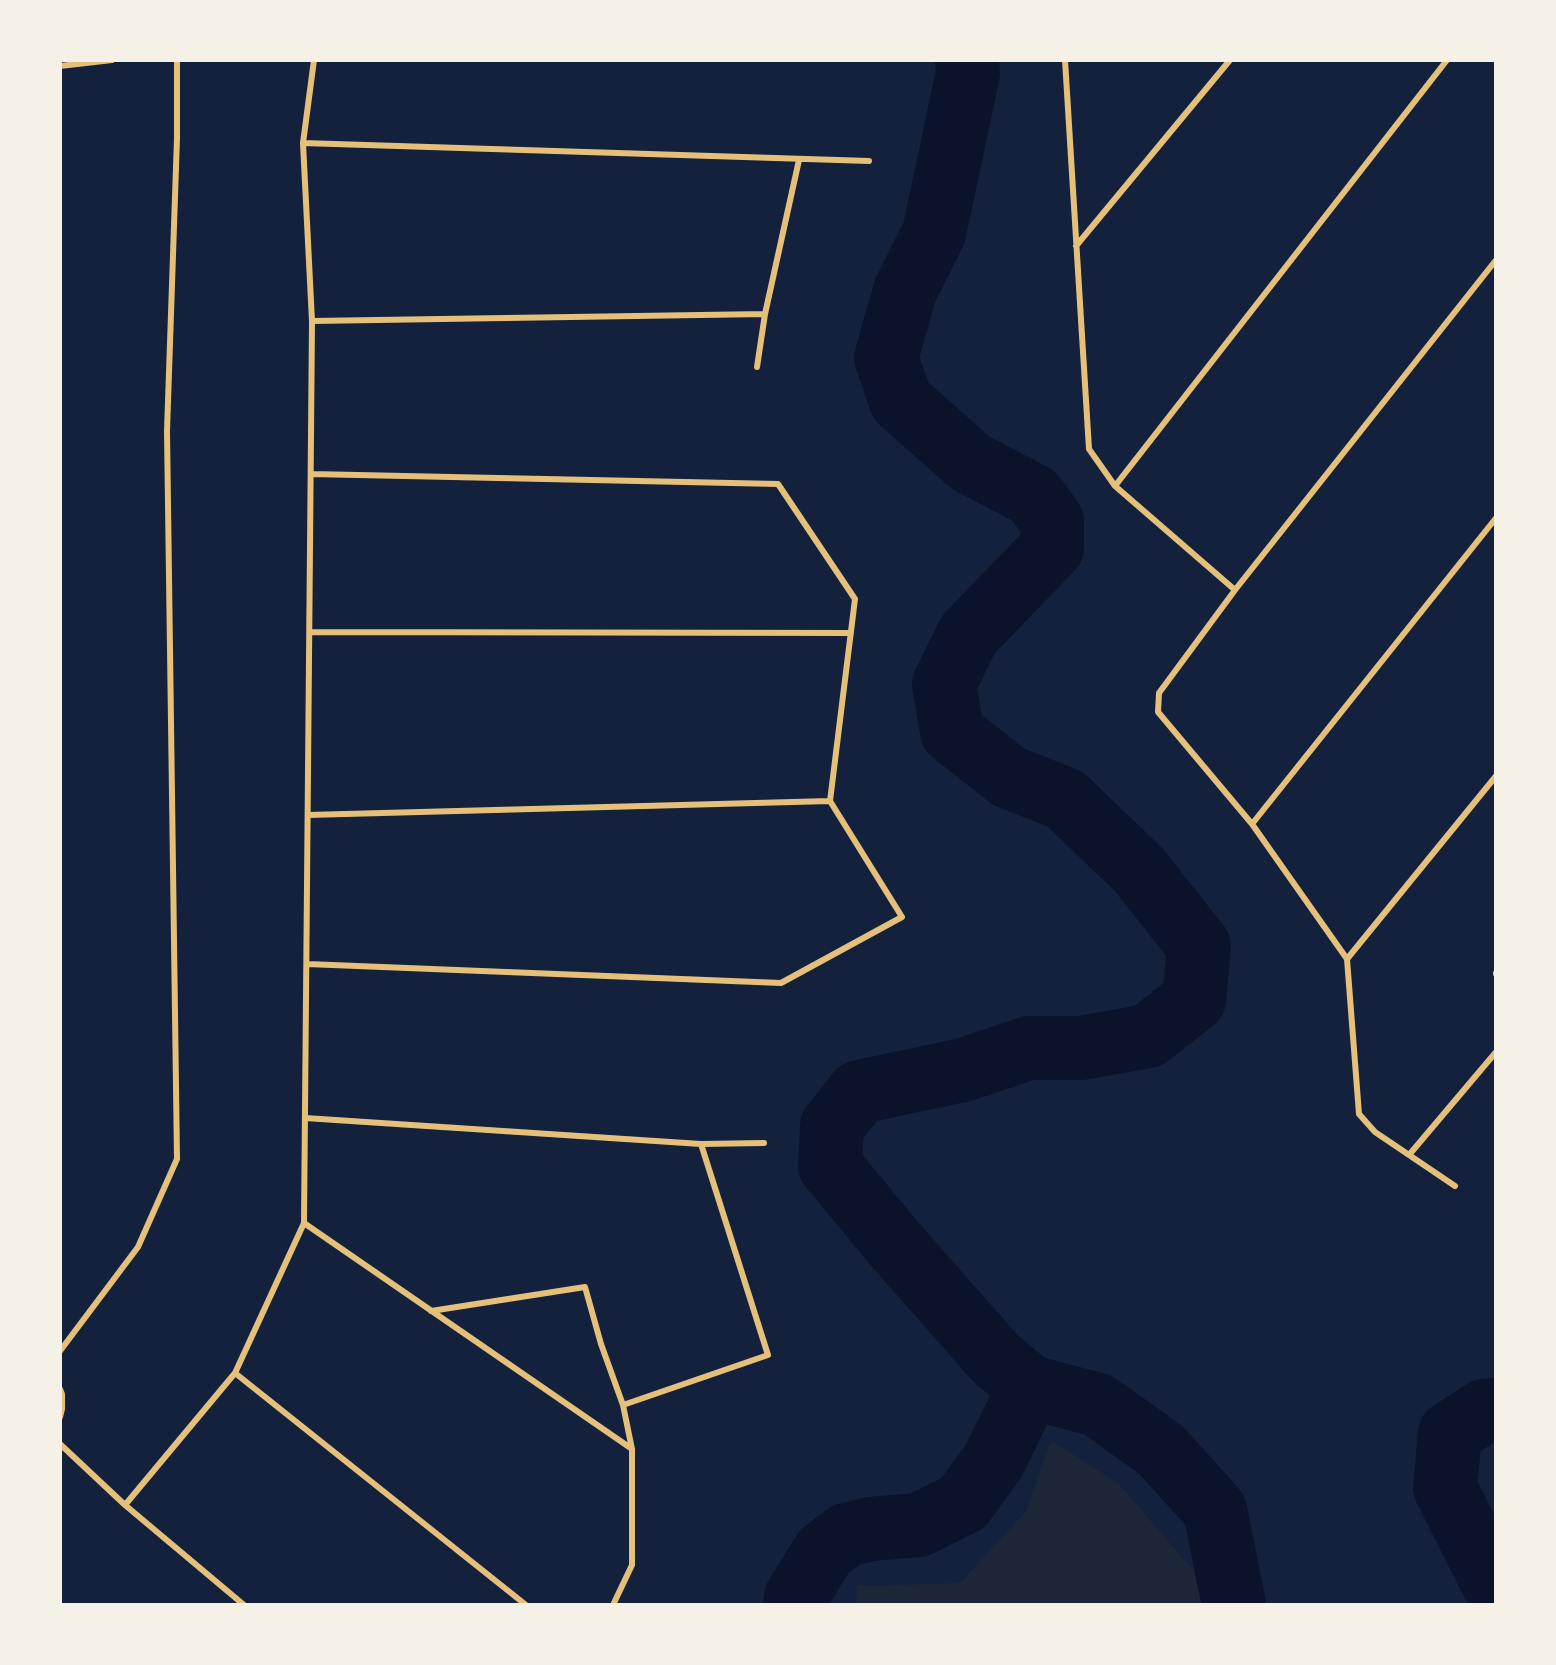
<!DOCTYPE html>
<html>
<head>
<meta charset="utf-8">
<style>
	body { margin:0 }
	#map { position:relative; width:1556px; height:1665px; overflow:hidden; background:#14213d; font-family:Manrope,sans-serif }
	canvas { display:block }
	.frame { position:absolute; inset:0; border:62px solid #f6f1e7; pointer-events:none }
</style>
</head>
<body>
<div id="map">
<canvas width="1556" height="1665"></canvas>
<div class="frame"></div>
</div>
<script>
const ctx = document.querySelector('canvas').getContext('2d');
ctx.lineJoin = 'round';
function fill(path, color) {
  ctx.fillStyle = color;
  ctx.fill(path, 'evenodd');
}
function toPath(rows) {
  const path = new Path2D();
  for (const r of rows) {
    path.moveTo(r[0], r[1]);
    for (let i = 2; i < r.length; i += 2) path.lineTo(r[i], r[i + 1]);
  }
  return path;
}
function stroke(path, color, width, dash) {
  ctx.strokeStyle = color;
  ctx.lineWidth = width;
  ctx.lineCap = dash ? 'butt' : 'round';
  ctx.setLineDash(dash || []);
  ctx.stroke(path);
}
const green = toPath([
	[1051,1440,1119,1484,1204,1583,1205,1605,856,1605,857,1586,960,1583,1026,1511]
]);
const river = toPath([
	[967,60,968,73,934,233,905,291,886,358,901,401,971,463,1034,496,1052,521,1052,548,968,635,944,684,952,732,1009,777,1065,799,1139,870,1199,946,1194,1000,1148,1036,1081,1048,1029,1048,963,1070,859,1092,832,1126,830,1166,893,1242,995,1358,1030,1387],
	[1496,1410,1484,1411,1450,1433,1445,1488,1496,1589],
	[795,1605,796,1597,824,1552,846,1535,870,1529,919,1525,963,1503,993,1462,1030,1387,1098,1405,1161,1450,1215,1510,1234,1605]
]);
const minor = toPath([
	[1065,60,1089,449,1115,486,1235,590],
	[60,66,112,60],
	[303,143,869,161],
	[1076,246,1230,60],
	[312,321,765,314],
	[757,367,765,314,799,160],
	[1115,486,1447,60],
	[310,632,851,633],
	[308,815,830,801],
	[1252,824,1496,518],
	[1347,959,1496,776],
	[307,964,781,983,902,917,830,801,855,599,778,484,311,474],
	[1496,973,1496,974],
	[305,1118,701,1144,764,1143],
	[1409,1155,1496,1052],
	[1455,1186,1375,1132,1359,1114,1347,959,1252,824,1158,712,1159,693,1235,590,1496,260],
	[304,1223,632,1449],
	[431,1311,585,1287,601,1344,623,1405,632,1449,632,1565,613,1605],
	[60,1351,138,1247,177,1159,167,431,177,138,177,60],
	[235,1373,526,1605],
	[60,1389,62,1394,62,1409,60,1417],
	[623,1405,768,1355,701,1144],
	[60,1444,125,1505,244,1605],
	[125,1505,235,1373,304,1223,312,321,303,143,314,60]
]);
fill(green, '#1d2539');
stroke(river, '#0b132b', 64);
stroke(minor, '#e5c07b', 6);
</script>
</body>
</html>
